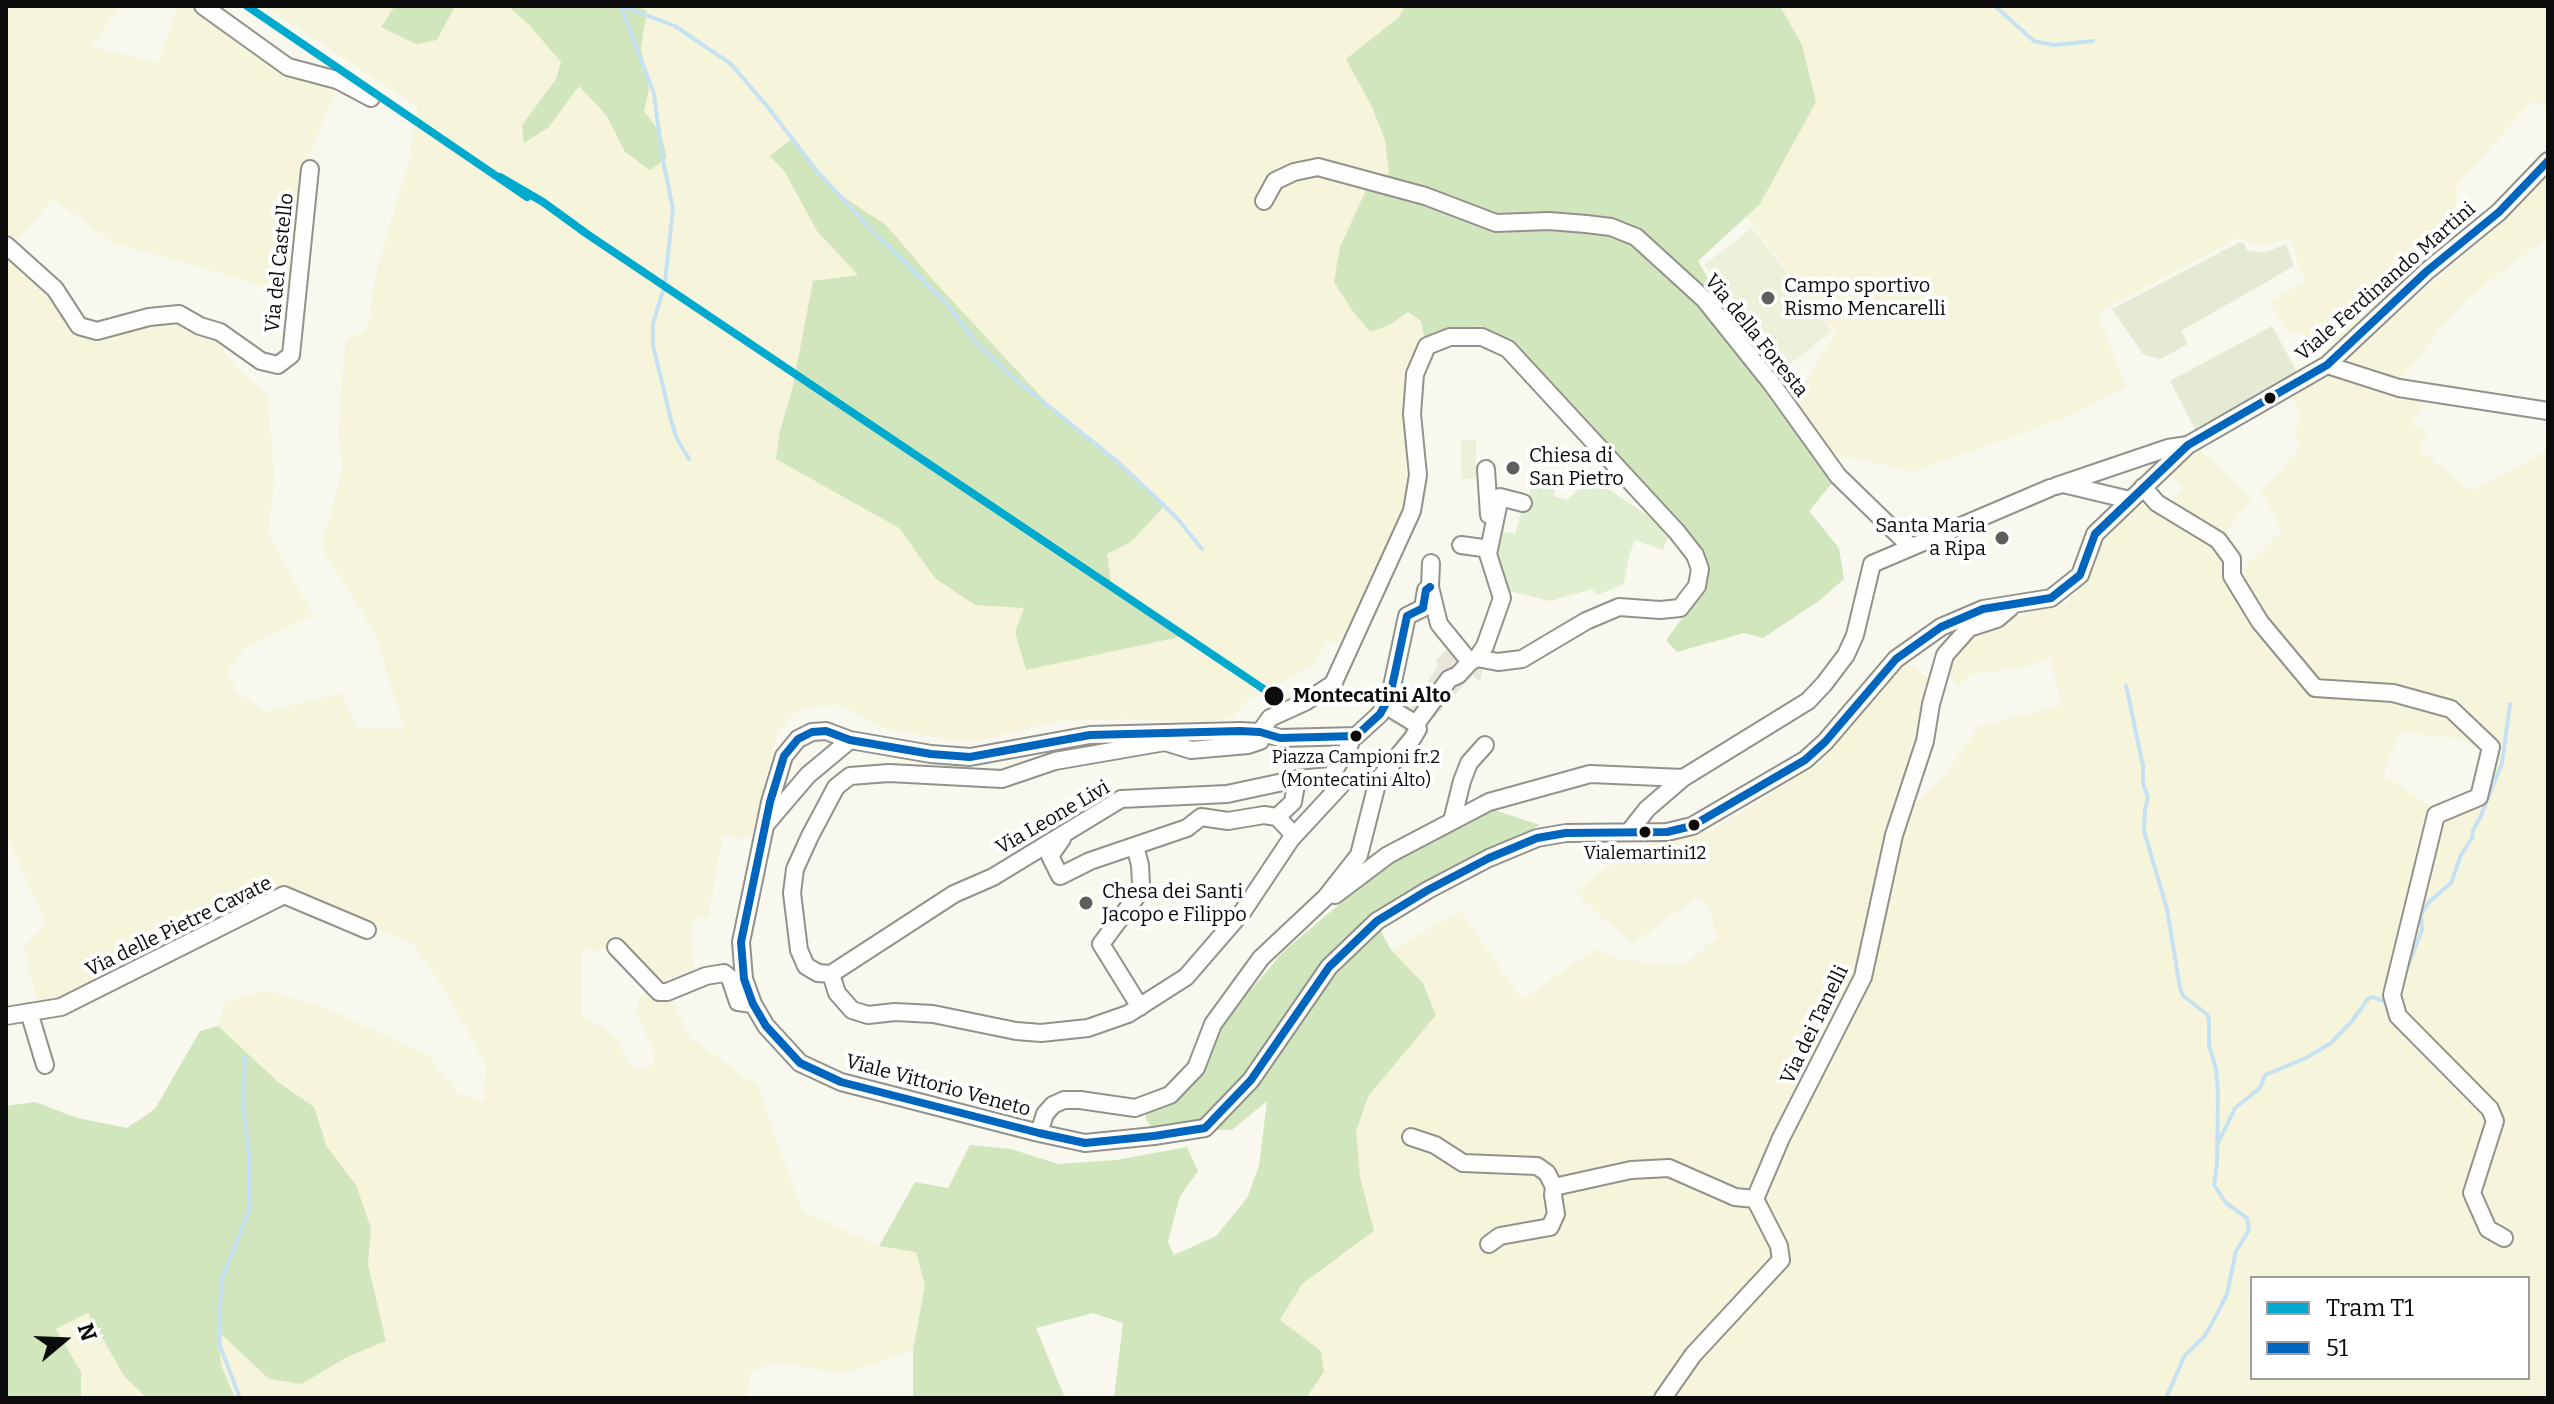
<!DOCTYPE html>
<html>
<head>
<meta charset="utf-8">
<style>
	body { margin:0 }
	#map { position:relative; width:2554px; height:1404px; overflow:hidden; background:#f9f8ee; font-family:Bitter,serif }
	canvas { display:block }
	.frame { position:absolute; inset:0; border:8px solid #0b0b0b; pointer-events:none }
	.legend { position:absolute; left:2250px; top:1276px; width:280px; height:104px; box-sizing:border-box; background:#fff; border:2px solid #9d9d9d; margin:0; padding:10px 14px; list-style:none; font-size:24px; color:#0b0b0b }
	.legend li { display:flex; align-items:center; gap:16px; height:40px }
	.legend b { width:40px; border:2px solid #9d9d9d }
	.north { position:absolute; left:24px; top:1300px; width:80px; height:80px; -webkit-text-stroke:6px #fff; paint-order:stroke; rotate:71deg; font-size:22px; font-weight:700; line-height:32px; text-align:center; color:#0b0b0b }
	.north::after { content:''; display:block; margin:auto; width:28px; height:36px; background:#0b0b0b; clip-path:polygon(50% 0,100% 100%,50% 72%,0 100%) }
</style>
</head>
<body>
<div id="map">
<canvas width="2554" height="1404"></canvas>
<div class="frame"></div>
<ul class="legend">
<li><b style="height:10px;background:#00a9ce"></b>Tram T1</li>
<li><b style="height:10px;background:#0065bd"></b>51</li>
</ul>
<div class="north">N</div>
</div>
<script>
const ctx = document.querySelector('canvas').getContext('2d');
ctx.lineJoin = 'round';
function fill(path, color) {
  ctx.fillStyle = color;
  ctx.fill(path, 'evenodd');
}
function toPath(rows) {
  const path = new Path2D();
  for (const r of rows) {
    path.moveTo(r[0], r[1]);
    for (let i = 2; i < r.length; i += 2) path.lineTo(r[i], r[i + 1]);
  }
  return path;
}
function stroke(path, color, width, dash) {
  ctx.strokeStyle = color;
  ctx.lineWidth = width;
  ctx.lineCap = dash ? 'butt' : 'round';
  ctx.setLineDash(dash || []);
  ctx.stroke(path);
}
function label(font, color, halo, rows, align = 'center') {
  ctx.font = font + ' Bitter,serif';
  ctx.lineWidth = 8;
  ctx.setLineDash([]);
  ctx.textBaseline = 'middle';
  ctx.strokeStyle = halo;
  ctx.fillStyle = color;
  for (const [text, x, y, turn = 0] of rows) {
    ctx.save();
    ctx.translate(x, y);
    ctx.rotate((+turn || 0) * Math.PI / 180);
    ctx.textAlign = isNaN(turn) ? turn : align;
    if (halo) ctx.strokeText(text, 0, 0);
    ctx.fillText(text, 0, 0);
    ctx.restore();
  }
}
const farmland = toPath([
	[6,6,121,6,91,46,158,63,177,6,195,6,336,91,306,164,291,296,197,266,115,244,53,199,6,254],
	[264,6,395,6,381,28,437,40,455,6,508,6,529,25,561,62,556,79,522,124,549,127,579,85,607,116,625,152,661,134,643,112,649,89,641,48,647,11,635,6,1405,6,1398,18,1346,59,1372,107,1385,140,1390,172,1353,220,1340,247,1389,325,1408,311,1421,320,1425,341,1405,372,1407,497,1376,579,1338,642,1325,642,1316,663,1247,701,1232,718,1206,722,1127,719,1060,721,969,743,886,729,840,705,807,707,794,714,777,733,751,839,723,836,708,916,691,920,694,969,665,980,624,947,582,951,582,1015,617,1038,629,1065,641,1070,648,1068,653,1063,655,1055,636,1011,639,998,648,988,668,995,690,1037,758,1087,803,1213,823,1220,879,1246,916,1252,925,1285,913,1350,845,1374,777,1363,751,1371,747,1398,235,1398,221,1365,219,1331,269,1379,345,1358,386,1340,368,1264,371,1228,356,1185,327,1147,314,1107,277,1081,218,1026,225,1002,266,990,327,1008,430,1057,458,1094,484,1101,486,1066,444,989,413,944,280,886,60,1001,38,1005,23,947,46,924,10,843,6,842,6,255,43,288,69,328,83,337,178,320,217,338,231,362,268,397,274,474,269,534,313,615,244,649,229,670,235,690,266,712,340,693,358,728,404,727,375,633,321,547,343,467,338,435,345,342,367,330,375,278,408,164,417,106],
	[1780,6,2548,6,2548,107,2531,102,2457,185,2455,231,2339,342,2289,332,2269,302,2306,281,2299,269,2292,239,2260,246,2238,238,2098,313,2126,387,2064,418,1913,472,1819,450,1791,404,1835,333,1746,217,1760,204,1816,102,1802,45],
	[2548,167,2548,237,2465,300,2393,388,2425,400,2412,425,2428,432,2420,450,2472,491,2548,450,2548,1398,1306,1398,1324,1372,1280,1321,1302,1284,1374,1231,1360,1177,1356,1131,1369,1095,1436,1015,1423,983,1391,950,1461,911,1522,1000,1595,949,1621,960,1683,965,1718,937,1708,905,1696,898,1632,944,1574,892,1637,846,1714,829,1823,761,1869,701,1907,663,1929,678,1897,802,1914,805,1942,779,1979,726,2061,705,2051,659,2015,669,1973,673,1958,685,1947,674,1965,639,2000,620,2067,604,2086,578,2103,536,2145,499,2159,513,2184,490,2169,472,2199,449,2252,500,2214,546,2240,571,2282,531,2261,492,2300,447,2295,435,2301,413,2292,398,2358,347,2471,250,2519,204],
	[2400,732,2461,739,2479,749,2475,795,2429,805,2383,774],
	[2252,1278,2528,1278,2528,1378,2252,1378],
	[88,1313,124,1376,147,1398,81,1398,81,1372,56,1329]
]);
const green = toPath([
	[1597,481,1670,531,1663,550,1635,540,1629,556,1624,584,1597,595,1592,589,1550,601,1505,590,1494,554,1499,531,1515,534,1522,509,1534,483,1555,490,1553,496,1567,500,1578,490]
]);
const forest = toPath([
	[395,6,455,6,437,40,416,44,381,27],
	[508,6,635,6,647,11,641,48,649,89,644,111,661,134,667,158,650,170,625,152,607,116,579,86,549,127,524,143,522,125,556,79,561,62,529,25],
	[1405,6,1780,6,1802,45,1816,102,1760,204,1698,261,1758,367,1838,476,1809,511,1839,548,1844,579,1820,600,1763,638,1744,633,1677,652,1666,640,1705,588,1702,550,1509,342,1481,326,1425,341,1421,321,1408,312,1389,325,1370,332,1352,310,1334,282,1340,247,1367,188,1383,181,1389,172,1385,140,1372,107,1346,59,1398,18],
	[793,138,831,189,886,225,933,280,1060,417,1166,504,1131,542,1107,554,1112,589,1179,637,1026,670,1015,632,1024,608,975,605,935,578,899,528,776,459,780,431,793,386,813,281,858,275,817,231,785,172,770,156],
	[1491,809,1540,825,1438,876,1372,915,1391,950,1423,983,1436,1015,1369,1095,1356,1131,1360,1177,1374,1231,1302,1284,1280,1320,1321,1351,1324,1372,1306,1398,1114,1398,1123,1323,1093,1313,1036,1328,1065,1398,913,1398,913,1350,925,1285,916,1252,879,1246,915,1182,948,1188,970,1145,1011,1149,1058,1164,1116,1160,1187,1147,1198,1171,1180,1196,1168,1242,1174,1255,1216,1236,1247,1198,1259,1166,1267,1101,1232,1130,1152,1128,1145,1118,1148,1110,1202,1073,1219,1027,1284,951,1394,858],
	[218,1026,277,1081,314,1107,327,1147,356,1185,371,1228,368,1264,386,1341,345,1358,302,1384,269,1379,219,1332,221,1365,235,1398,147,1398,124,1376,88,1313,56,1329,81,1372,81,1398,6,1398,6,1106,35,1102,77,1118,127,1128,155,1109,200,1031]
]);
const cemetery = toPath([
	[2240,242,2245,244,2246,250,2264,253,2286,244,2294,266,2181,331,2188,344,2160,359,2143,354,2112,309],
	[2272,326,2297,372,2195,429,2170,381]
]);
const pitch = toPath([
	[1752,228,1832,331,1784,369,1704,265],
	[1461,439,1476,440,1476,479,1461,479]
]);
const plaza = toPath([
	[1449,647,1473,656,1483,668,1480,682,1473,675,1422,731,1411,738,1399,725,1393,724,1382,715,1387,694,1411,707,1438,666,1436,660]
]);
const stream = toPath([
	[621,6,654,94,662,155,673,209,665,282],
	[622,6,675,26,731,64,767,106,816,170,874,233,947,304,977,344,1011,376,1118,462,1177,518,1202,549],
	[1995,6,2034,41,2054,45,2093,41],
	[663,291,653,323,653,345,671,420,677,439,689,459],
	[2126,685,2143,766,2143,783,2148,797,2145,809,2144,831,2167,909,2180,988,2183,996,2207,1014,2209,1019,2209,1046,2216,1068,2218,1092,2217,1165,2214,1185,2226,1203,2247,1218,2249,1230,2236,1251,2227,1294,2216,1316,2204,1337,2185,1355,2166,1398],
	[2406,971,2422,930,2421,914,2429,902,2451,883,2461,855,2472,838,2473,830,2480,818,2502,763,2510,704],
	[2218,1143,2235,1108,2260,1088,2265,1075,2306,1058,2331,1043,2352,1021,2368,999,2373,997,2385,1002,2389,1001],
	[240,1398,220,1346,219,1321,222,1279,250,1208,249,1153,243,1105,245,1058,243,1058]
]);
const minor = toPath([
	[203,6,288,67,337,80,371,98],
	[1264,201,1275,181,1294,172,1318,167,1425,196,1496,223,1549,221,1586,224,1611,227,1636,237,1704,299,1772,384,1838,476,1911,547],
	[6,245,55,289,79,326,97,331,149,317,179,314,200,326,220,332,261,361,278,365,291,355,310,169],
	[2327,365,2399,388,2548,411],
	[1486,469,1489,515],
	[2063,484,2130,500],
	[2056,486,2168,448,2188,445],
	[2143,487,2157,503,2218,540,2232,559,2232,576,2260,622,2315,688,2393,693,2451,709,2491,747,2479,797,2436,815,2392,995,2398,1016,2490,1109,2495,1121,2472,1193,2488,1229,2504,1238],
	[1461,545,1483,548],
	[1430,587,1426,590,1423,608,1407,616,1390,696,1380,714,1356,736,1280,738,1260,732,1240,731,1090,735,970,757,931,754,850,740,826,731,812,732,798,739,784,756,770,802,741,942,744,979,753,1004,766,1026,800,1063,841,1082,1039,1133,1085,1143,1154,1136,1205,1128,1251,1080,1329,967,1377,921,1428,890,1489,858,1537,838,1566,833,1667,832,1692,826,1805,760,1825,742,1896,659,1941,627,1983,609,2051,598,2080,575,2095,534,2188,445,2327,365,2427,271,2499,212,2548,161],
	[1470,662,1477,658,1485,646,1502,598,1488,554,1500,497,1523,503],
	[1385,705,1416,724,1449,679,1458,675,1470,662,1439,624,1430,587,1431,563],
	[1277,817,1293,802,1297,779],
	[1452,821,1462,781,1469,763,1485,745],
	[767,823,808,775,850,740],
	[1629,832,1647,809,1683,778,1808,701,1824,684,1846,655,1855,635,1872,564,2050,488],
	[1062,839,1050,856,1060,876,1090,861,1187,828,1201,817,1228,821,1264,815,1277,817,1294,835],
	[1135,846,1140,865,1141,884,1136,897,1101,944,1140,1007],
	[1335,895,1388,855,1489,802,1590,774,1683,778],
	[616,947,659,992,667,992,706,976,724,973,730,978,738,1002,753,1004],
	[831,974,818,973,806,966,799,950,792,893,795,869,810,836,836,787,850,776,889,773,1002,779,1055,761,1165,742,1191,750,1248,745,1260,741,1260,732,1270,718,1305,702,1333,684,1412,511,1418,475,1412,414,1415,374,1427,346,1450,337,1482,337,1508,349,1677,532,1695,555,1700,569,1697,586,1680,608,1660,610,1619,607,1586,621,1522,659,1498,662,1477,658],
	[831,974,837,993,852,1010,868,1015,895,1012,933,1014,1016,1031,1041,1033,1088,1028,1128,1014,1186,977,1243,911,1291,839,1341,785],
	[831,974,954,894,993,877,1121,799,1227,794,1297,779,1331,776,1350,744,1350,737],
	[29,1012,45,1065],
	[6,1016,61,1007,284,895,367,930],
	[1039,1133,1045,1114,1053,1105,1064,1100,1080,1100,1135,1108,1170,1095,1196,1068,1213,1024,1261,958,1326,897,1359,855,1378,780,1412,739,1418,729,1416,724],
	[1411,1137,1435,1145,1463,1163,1537,1166,1547,1173,1554,1187,1553,1195,1556,1214,1550,1227,1500,1236,1489,1244],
	[1554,1187,1631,1170,1669,1168,1735,1197,1755,1199],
	[1755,1199,1781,1138,1863,977,1894,835,1925,741,1931,704,1945,655,1969,628,1997,619,2010,608],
	[1663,1398,1693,1355,1781,1260,1779,1246,1755,1199]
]);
const bus1 = toPath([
	[1430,587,1426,590,1423,608,1407,616,1390,696,1380,714,1356,736,1280,738,1260,732,1240,731,1090,735,970,757,931,754,850,740,826,731,812,732,798,739,784,756,770,802,741,942,744,979,753,1004,766,1026,800,1063,841,1082,1039,1133,1085,1143,1154,1136,1205,1128,1251,1080,1329,967,1377,921,1428,890,1489,858,1537,838,1566,833,1667,832,1692,826,1805,760,1825,742,1896,659,1941,627,1983,609,2051,598,2080,575,2095,534,2188,445,2327,365,2427,271,2499,212,2548,161]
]);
const tram1 = toPath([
	[247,6,527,197],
	[500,177,543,202,587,234,1274,696]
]);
const markers = [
	[1768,298,8,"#5e5e5a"],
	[2270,398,7,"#0b0b0b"],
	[1513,468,8,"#5e5e5a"],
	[2002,538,8,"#5e5e5a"],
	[1274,696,11,"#0b0b0b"],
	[1356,736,7,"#0b0b0b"],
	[1694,825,7,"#0b0b0b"],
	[1645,832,7,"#0b0b0b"],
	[1086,903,8,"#5e5e5a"]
];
const busNames = [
	["Piazza Campioni fr.2",1356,758],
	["(Montecatini Alto)",1356,781],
	["Vialemartini12",1645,854]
];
const streetNames = [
	["Via del Castello",280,263,-84],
	["Viale Ferdinando Martini",2386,282,-41],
	["Via della Foresta",1756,336,51],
	["Via Leone Livi",1053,818,-30],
	["Via delle Pietre Cavate",179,927,-26],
	["Via dei Tanelli",1815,1025,-64],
	["Viale Vittorio Veneto",938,1086,15]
];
const poiNames = [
	["Campo sportivo",1784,286],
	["Rismo Mencarelli",1784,309],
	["Chiesa di",1529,456],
	["San Pietro",1529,479],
	["Santa Maria",1986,526,"right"],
	["a Ripa",1986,549,"right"],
	["Chesa dei Santi",1102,892],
	["Jacopo e Filippo",1102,915]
];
const stopNames = [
	["Montecatini Alto",1293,696]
];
fill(farmland, '#f6f4db');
fill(green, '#e1eecf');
fill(forest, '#d1e6bd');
fill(cemetery, '#e4ead3');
fill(pitch, '#ebf2d9');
fill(plaza, '#e9e6da');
stroke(stream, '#c6e2f2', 4);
stroke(minor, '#92928d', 20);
stroke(minor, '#fefefc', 16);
stroke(bus1, '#0065bd', 8);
stroke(tram1, '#00a9ce', 8);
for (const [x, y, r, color] of markers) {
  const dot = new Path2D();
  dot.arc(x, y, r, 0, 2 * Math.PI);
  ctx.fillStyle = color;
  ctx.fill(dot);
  stroke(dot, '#fff', 3);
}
label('18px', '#0b0b0b', '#fff', busNames);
label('20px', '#0b0b0b', '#fff', streetNames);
label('20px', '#0b0b0b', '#fff', poiNames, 'left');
label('bold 20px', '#0b0b0b', '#fff', stopNames, 'left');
</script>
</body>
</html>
